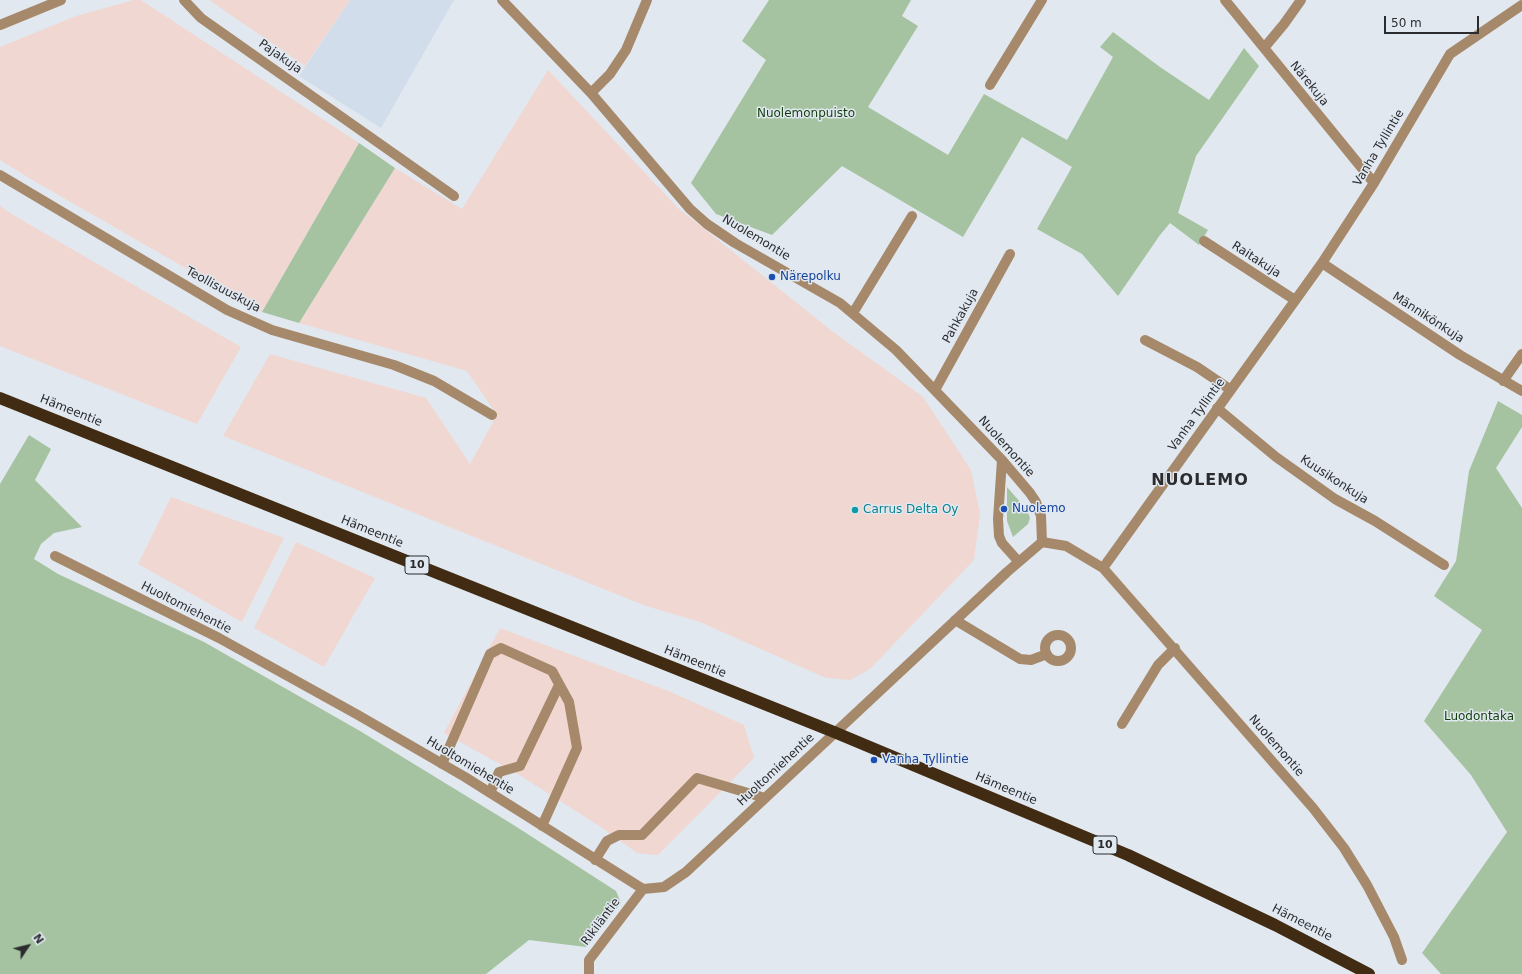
<!DOCTYPE html>
<html>
<head>
<meta charset="utf-8">
<style>
	body { margin:0 }
	#map { position:relative; width:1522px; height:974px; overflow:hidden; background:#e1e8f0; font-family:"DejaVu Sans",sans-serif }
	canvas { display:block }
	.north { position:absolute; left:8px; top:926px; width:40px; height:40px; -webkit-text-stroke:3px #e1e8f0; paint-order:stroke; rotate:55deg; font-size:11px; font-weight:700; line-height:16px; text-align:center; color:#2a2c30 }
	.north::after { content:''; display:block; margin:auto; width:14px; height:18px; background:#2a2c30; clip-path:polygon(50% 0,100% 100%,50% 72%,0 100%) }
	.scale { position:absolute; left:1384px; top:16px; width:95px; height:18px; box-sizing:border-box; border:2px solid #2a2c30; border-top:0; padding-left:5px; font-size:12px; line-height:14px; white-space:nowrap; color:#2a2c30; -webkit-text-stroke:3px #e1e8f0; paint-order:stroke }
</style>
</head>
<body>
<div id="map">
<canvas width="1522" height="974"></canvas>
<div class="north">N</div>
<div class="scale">50 m</div>
</div>
<script>
const ctx = document.querySelector('canvas').getContext('2d');
ctx.lineJoin = 'round';
function fill(path, color) {
  ctx.fillStyle = color;
  ctx.fill(path, 'evenodd');
}
function toPath(rows) {
  const path = new Path2D();
  for (const r of rows) {
    if (r.length === 3) {
      path.moveTo(r[0] + r[2], r[1]);
      path.arc(r[0], r[1], r[2], 0, 2 * Math.PI);
      continue;
    }
    path.moveTo(r[0], r[1]);
    for (let i = 2; i < r.length; i += 2) path.lineTo(r[i], r[i + 1]);
  }
  return path;
}
function stroke(path, color, width, dash) {
  ctx.strokeStyle = color;
  ctx.lineWidth = width;
  ctx.lineCap = dash ? 'butt' : 'round';
  ctx.setLineDash(dash || []);
  ctx.stroke(path);
}
function label(font, color, halo, rows, align = 'center') {
  ctx.font = font + ' "DejaVu Sans",sans-serif';
  ctx.lineWidth = 3;
  ctx.setLineDash([]);
  ctx.textBaseline = 'middle';
  ctx.strokeStyle = halo;
  ctx.fillStyle = color;
  for (const [text, x, y, turn = 0] of rows) {
    ctx.save();
    ctx.translate(x, y);
    ctx.rotate((+turn || 0) * Math.PI / 180);
    ctx.textAlign = isNaN(turn) ? turn : align;
    if (halo) ctx.strokeText(text, 0, 0);
    ctx.fillText(text, 0, 0);
    ctx.restore();
  }
}
const built = toPath([
	[350,0,454,0,381,128,299,76]
]);
const industrial = toPath([
	[134,0,141,0,359,143,262,312,34,181,0,160,0,47,76,16],
	[209,0,350,0,305,66],
	[548,70,678,208,832,331,923,397,971,470,980,514,974,560,870,669,850,680,826,678,700,622,646,606,223,436,270,354,426,398,470,464,497,415,467,371,299,323,395,168,462,209],
	[0,206,13,215,241,347,197,424,0,346],
	[171,497,284,538,242,622,138,564],
	[296,542,375,578,324,667,254,628],
	[500,628,671,692,744,725,754,758,658,855,637,853,601,827,516,773,444,733]
]);
const green = toPath([
	[769,0,911,0,902,16,918,26,868,107,948,155,984,94,1067,140,1113,57,1100,47,1113,32,1160,67,1209,100,1244,48,1259,66,1196,156,1178,213,1208,230,1199,245,1170,223,1160,235,1118,296,1082,254,1037,229,1072,167,1022,137,963,237,842,166,772,235,716,214,691,183,766,60,742,41],
	[359,143,395,168,299,323,262,312],
	[1498,401,1522,415,1522,427,1496,468,1522,508,1522,974,1441,974,1422,953,1507,832,1471,775,1424,721,1482,630,1434,596,1456,561,1469,471],
	[29,435,51,449,35,480,82,527,54,533,41,544,34,559,58,574,204,642,360,731,512,824,616,891,621,903,586,947,529,940,486,974,0,974,0,484],
	[1007,487,1027,510,1030,518,1028,524,1013,537,1007,521]
]);
const minor = toPath([
	[184,0,201,18,454,196],
	[502,0,591,93,690,209,707,224,735,243,840,303,896,350,1002,460,1030,493,1036,502,1041,516,1042,542],
	[1225,0,1374,183],
	[0,25,61,0],
	[1264,48,1284,24,1301,0],
	[990,85,1042,0],
	[591,93,610,74,626,50,647,0],
	[0,175,227,310,272,330,394,365,434,381,492,415],
	[1204,241,1295,300],
	[1322,263,1460,355,1522,391],
	[853,313,912,216],
	[1145,340,1197,367,1231,390],
	[1503,381,1522,354],
	[935,390,1010,254],
	[1217,408,1276,457,1335,499,1375,521,1444,565],
	[1002,460,998,519,999,536,1002,543,1018,561],
	[55,556,219,638,358,715,465,777,643,889,664,887,686,872,1007,572,1042,542,1066,546,1103,568,1313,808,1344,848,1367,885,1394,937,1402,960],
	[1103,568,1322,263,1374,183,1450,54,1522,5],
	[955,620,1020,659,1031,660,1047,654],
	[1058,648,13],
	[1122,724,1158,665,1175,648],
	[442,764,490,654,501,648,552,671,569,702,577,748,542,826],
	[490,793,499,772,520,766,559,685],
	[595,860,607,841,619,835,642,835,697,778,765,798],
	[589,974,589,960,643,889]
]);
const highway = toPath([
	[0,398,834,732,1128,855,1275,925,1369,974]
]);
const markers = [
	[772,277,4,"#1a4fb4"],
	[1004,509,4,"#1a4fb4"],
	[855,510,4,"#0f9aa8"],
	[874,760,4,"#1a4fb4"]
];
const shields = [
	[417,565,24],
	[1105,845,24]
];
const shieldNames = [
	["10",417,565],
	["10",1105,845]
];
const streetNames = [
	["Pajakuja",280,57,35],
	["Närekuja",1309,84,51],
	["Vanha Tyllintie",1379,148,-59],
	["Nuolemontie",756,238,31],
	["Raitakuja",1256,260,33],
	["Teollisuuskuja",223,290,28],
	["Pahkakuja",961,316,-61],
	["Männikönkuja",1428,318,33],
	["Hämeentie",71,411,22],
	["Vanha Tyllintie",1197,415,-54],
	["Nuolemontie",1006,447,48],
	["Kuusikonkuja",1334,480,33],
	["Hämeentie",372,532,22],
	["Huoltomiehentie",186,608,27],
	["Hämeentie",695,662,22],
	["Nuolemontie",1276,746,49],
	["Huoltomiehentie",470,766,31],
	["Huoltomiehentie",776,770,-43],
	["Hämeentie",1006,789,23],
	["Rikiläntie",601,922,-53],
	["Hämeentie",1302,923,27]
];
const parkNames = [
	["Nuolemonpuisto",806,114],
	["Luodontaka",1479,717]
];
const transitNames = [
	["Närepolku",780,277],
	["Nuolemo",1012,509],
	["Vanha Tyllintie",882,760]
];
const cultureNames = [
	["Carrus Delta Oy",863,510]
];
const districtNames = [
	["NUOLEMO",1200,481]
];
fill(built, '#d2ddec');
fill(industrial, '#f1d7d1');
fill(green, '#a5c3a0');
stroke(minor, '#a6896b', 10);
stroke(highway, '#412c13', 12);
for (const [x, y, r, color] of markers) {
  const dot = new Path2D();
  dot.arc(x, y, r, 0, 2 * Math.PI);
  ctx.fillStyle = color;
  ctx.fill(dot);
  stroke(dot, '#e1e8f0', 1.5);
}
for (const [x, y, w] of shields) {
  const box = new Path2D();
  box.roundRect(x - w / 2, y - 9, w, 18, 3);
  ctx.fillStyle = '#e1e8f0';
  ctx.fill(box);
  stroke(box, '#2a2c30', 1);
}
label('bold 11px', '#2a2c30', null, shieldNames);
label('12px', '#2a2c30', '#e1e8f0', streetNames);
label('12px', '#123e0c', '#e1e8f0', parkNames);
label('12px', '#164399', '#e1e8f0', transitNames, 'left');
label('12px', '#0d838f', '#e1e8f0', cultureNames, 'left');
ctx.letterSpacing = '1px';
label('bold 16px', '#2a2c30', '#e1e8f0', districtNames);
ctx.letterSpacing = '0px';
</script>
</body>
</html>
